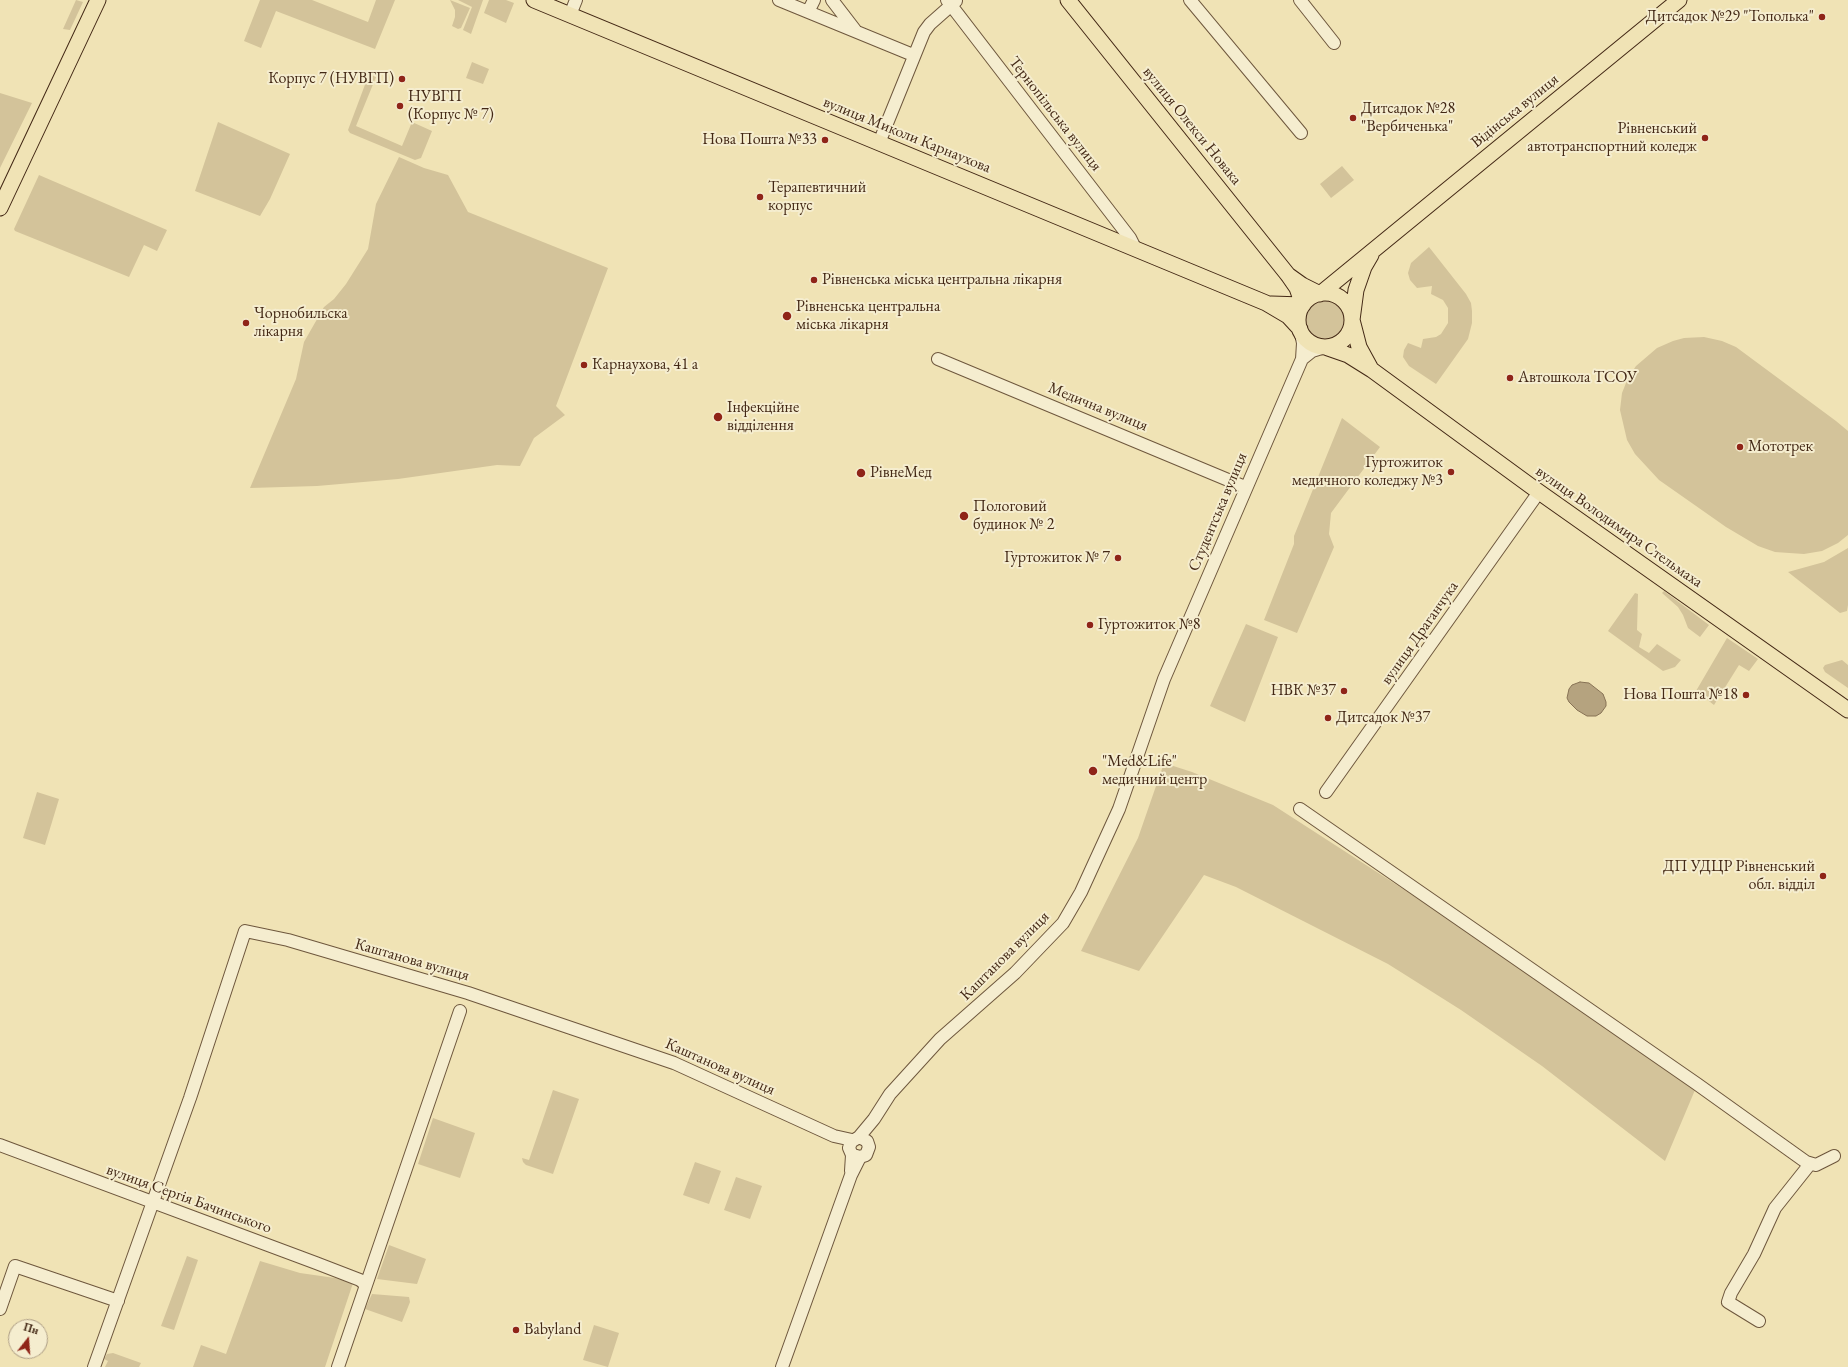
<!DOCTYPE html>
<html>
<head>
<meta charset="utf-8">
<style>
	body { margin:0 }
	#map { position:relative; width:1848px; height:1367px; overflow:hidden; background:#f0e3b5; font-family:"EB Garamond",serif }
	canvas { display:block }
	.north { position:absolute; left:8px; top:1319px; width:40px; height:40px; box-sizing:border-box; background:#f5edcf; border:1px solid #ae9e85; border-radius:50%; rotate:17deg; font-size:11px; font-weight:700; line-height:16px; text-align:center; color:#432815 }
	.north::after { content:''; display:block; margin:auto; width:14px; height:18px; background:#8f2418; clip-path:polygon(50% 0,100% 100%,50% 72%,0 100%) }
</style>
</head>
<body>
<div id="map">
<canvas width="1848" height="1367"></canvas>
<div class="north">Пн</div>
</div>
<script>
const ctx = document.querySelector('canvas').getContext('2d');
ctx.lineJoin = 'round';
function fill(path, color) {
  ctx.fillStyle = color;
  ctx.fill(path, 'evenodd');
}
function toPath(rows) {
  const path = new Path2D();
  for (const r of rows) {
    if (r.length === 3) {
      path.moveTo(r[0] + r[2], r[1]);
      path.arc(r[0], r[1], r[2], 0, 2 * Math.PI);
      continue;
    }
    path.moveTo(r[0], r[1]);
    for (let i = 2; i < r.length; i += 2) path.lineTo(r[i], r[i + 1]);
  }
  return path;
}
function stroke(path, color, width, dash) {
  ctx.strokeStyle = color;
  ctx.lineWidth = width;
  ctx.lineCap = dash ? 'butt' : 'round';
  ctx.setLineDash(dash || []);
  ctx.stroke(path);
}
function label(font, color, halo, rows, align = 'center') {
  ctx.font = font + ' "EB Garamond",serif';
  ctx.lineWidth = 4;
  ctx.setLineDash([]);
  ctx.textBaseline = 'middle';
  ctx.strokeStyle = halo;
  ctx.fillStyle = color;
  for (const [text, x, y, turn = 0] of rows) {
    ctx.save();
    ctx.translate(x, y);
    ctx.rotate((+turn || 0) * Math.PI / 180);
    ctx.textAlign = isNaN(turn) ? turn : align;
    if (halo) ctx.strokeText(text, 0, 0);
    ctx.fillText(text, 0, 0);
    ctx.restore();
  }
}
const green = toPath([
	[76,0,83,2,70,30,63,29],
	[260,0,312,0,368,22,376,0,395,0,375,49,276,11,261,48,244,41],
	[450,0,470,8,461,28,458,29,452,26,455,17,455,10],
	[458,0,483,0,471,34,463,30,472,7],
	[489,0,506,0,514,3,506,23,484,13],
	[472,62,489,69,483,84,466,78],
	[369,74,376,77,356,126,402,146,412,122,432,131,421,158,415,160,350,133,348,130],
	[0,93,32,103,0,168],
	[218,122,290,154,270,199,260,216,195,191],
	[399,157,424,168,448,175,468,212,608,268,556,406,565,415,534,438,520,466,497,465,398,479,317,486,250,488,296,379,304,342,324,307,334,299,346,284,368,249,376,204],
	[1342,166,1354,180,1331,198,1320,184],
	[39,175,167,230,157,251,144,245,129,277,15,231,14,229],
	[1429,247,1466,294,1471,303,1472,311,1472,323,1468,339,1436,384,1409,366,1403,357,1404,350,1408,343,1421,348,1423,339,1436,337,1441,334,1448,323,1448,308,1443,300,1431,294,1432,286,1417,288,1410,280,1408,273,1411,263],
	[1326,320,22],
	[1704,337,1722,341,1736,347,1836,421,1848,431,1848,535,1838,543,1822,551,1804,554,1775,552,1758,546,1726,527,1659,480,1635,454,1627,440,1620,410,1622,393,1628,378,1636,366,1657,348,1673,341,1684,338],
	[1342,418,1380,447,1331,513,1329,534,1334,547,1297,633,1264,620,1294,544,1294,536],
	[1848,548,1848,605,1847,611,1840,613,1788,572,1824,562],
	[1664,591,1709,625,1700,637,1688,628,1683,615,1678,607,1662,593],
	[1635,593,1638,594,1637,630,1642,634,1639,647,1649,653,1657,644,1681,660,1675,667,1663,671,1608,631],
	[1246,624,1278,637,1245,722,1210,706],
	[1727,638,1758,659,1749,671,1739,665,1714,705,1696,691],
	[1842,660,1848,665,1848,688,1825,672,1823,668,1825,665],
	[1164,763,1192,772,1273,805,1538,976,1619,1037,1695,1090,1665,1161,1542,1066,1461,1010,1388,964,1236,887,1204,875,1139,971,1081,951,1138,838],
	[37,792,59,799,45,845,23,838],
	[553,1090,579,1099,553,1174,526,1165,523,1162,522,1158,529,1160],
	[433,1118,475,1133,460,1178,418,1164],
	[695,1162,721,1171,709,1204,683,1195],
	[736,1177,762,1186,750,1219,724,1210],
	[389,1245,426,1259,417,1284,377,1279],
	[187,1256,198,1260,174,1330,161,1326],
	[260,1261,300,1273,335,1278,353,1283,325,1367,193,1367,201,1345,226,1354],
	[372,1294,409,1297,410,1302,402,1322,365,1309],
	[594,1325,619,1333,608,1367,583,1360],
	[113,1353,141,1363,139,1367,105,1367,108,1361,104,1359,107,1354]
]);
const water = toPath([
	[1580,682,1589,683,1603,694,1606,702,1606,706,1601,713,1596,716,1587,716,1577,710,1569,702,1567,698,1569,689,1572,685,1580,682]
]);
const minor = toPath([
	[779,0,913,55],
	[832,0,855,30],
	[947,0,1130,238,1135,248],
	[1190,0,1301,133],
	[1300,0,1334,43],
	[808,12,814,0],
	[570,15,576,0],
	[879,143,924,32,930,24,956,1],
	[938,359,1245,487],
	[1302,359,1312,351,1325,347],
	[1326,792,1539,492],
	[1300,809,1697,1084,1806,1162,1816,1165,1834,1156],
	[859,1137,874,1119,890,1094,940,1039,1015,973,1063,923,1081,892,1119,809,1164,679,1302,359,1303,343,1300,329],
	[0,1145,316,1263,360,1280,366,1285],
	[851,1171,852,1155,849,1148,851,1142,859,1137,867,1141,869,1147,866,1155,860,1157,853,1155],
	[0,1309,15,1266,118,1301],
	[1759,1321,1728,1302,1731,1293,1754,1254,1775,1208,1810,1164],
	[94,1367,190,1098,245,931,288,940,468,993,674,1063,834,1136,852,1140],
	[338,1367,460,1011],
	[782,1367,851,1175,860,1157]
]);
const major = toPath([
	[534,0,1266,303,1288,316,1300,329],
	[1068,0,1288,275,1297,288,1303,305,1271,304],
	[0,208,98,0],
	[1371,255,1364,267,1356,290,1352,320,1359,347,1371,369],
	[1288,275,1302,285,1320,294,1679,0],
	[1325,320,27],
	[1325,347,1348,355,1372,370,1532,487,1848,710]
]);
const markers = [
	[1822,17,4,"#8f2418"],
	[402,79,4,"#8f2418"],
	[400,106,4,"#8f2418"],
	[1353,118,4,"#8f2418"],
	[1705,138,4,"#8f2418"],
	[825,140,4,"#8f2418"],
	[760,197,4,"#8f2418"],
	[814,280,4,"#8f2418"],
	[787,316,5,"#8f2418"],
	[246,323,4,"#8f2418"],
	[584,365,4,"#8f2418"],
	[1510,378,4,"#8f2418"],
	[718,417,5,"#8f2418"],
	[1740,447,4,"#8f2418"],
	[1451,472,4,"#8f2418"],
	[861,473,5,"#8f2418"],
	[964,516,5,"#8f2418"],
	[1118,558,4,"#8f2418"],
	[1090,625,4,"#8f2418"],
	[1344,691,4,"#8f2418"],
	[1746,695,4,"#8f2418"],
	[1328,718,4,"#8f2418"],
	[1093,771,5,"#8f2418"],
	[1823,876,4,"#8f2418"],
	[516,1330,4,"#8f2418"]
];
const poiNames = [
	["Дитсадок №29 \"Тополька\"",1814,17,"right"],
	["Корпус 7 (НУВГП)",394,79,"right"],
	["НУВГП",408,97],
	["(Корпус № 7)",408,115],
	["Дитсадок №28",1361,109],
	["\"Вербиченька\"",1361,127],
	["Рівненський",1697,129,"right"],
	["автотранспортний коледж",1697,147,"right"],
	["Нова Пошта №33",817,140,"right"],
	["Терапевтичний",768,188],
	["корпус",768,206],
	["Рівненська міська центральна лікарня",822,280],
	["Рівненська центральна",796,307],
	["міська лікарня",796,325],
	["Чорнобильска",254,314],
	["лікарня",254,332],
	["Карнаухова, 41 а",592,365],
	["Автошкола ТСОУ",1518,378],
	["Інфекційне",727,408],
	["відділення",727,426],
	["Мототрек",1748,447],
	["Гуртожиток",1443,463,"right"],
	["медичного коледжу №3",1443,481,"right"],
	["РівнеМед",870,473],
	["Пологовий",973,507],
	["будинок № 2",973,525],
	["Гуртожиток № 7",1110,558,"right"],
	["Гуртожиток №8",1098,625],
	["НВК №37",1336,691,"right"],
	["Нова Пошта №18",1738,695,"right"],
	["Дитсадок №37",1336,718],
	["\"Med&Life\"",1102,762],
	["медичний центр",1102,780],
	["ДП УДЦР Рівненський",1815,867,"right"],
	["обл. відділ",1815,885,"right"],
	["Babyland",524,1330]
];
const streetNames = [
	["Відінська вулиця",1515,111,-39],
	["Тернопільська вулиця",1055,114,52],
	["вулиця Олекси Новака",1192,126,51],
	["вулиця Миколи Карнаухова",907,135,22],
	["Медична вулиця",1098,407,22],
	["Студентська вулиця",1218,512,-67],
	["вулиця Володимира Стельмаха",1619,527,35],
	["вулиця Драганчука",1420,633,-55],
	["Каштанова вулиця",1005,956,-45],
	["Каштанова вулиця",412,960,16],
	["Каштанова вулиця",720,1067,24],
	["вулиця Сергія Бачинського",189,1199,20]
];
fill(green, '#d3c39a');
fill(water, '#b5a37f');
stroke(water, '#877255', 1);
stroke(minor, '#6e573d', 14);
stroke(major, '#432815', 17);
stroke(minor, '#f5edcf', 12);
stroke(major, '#f0e3b5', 15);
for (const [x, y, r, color] of markers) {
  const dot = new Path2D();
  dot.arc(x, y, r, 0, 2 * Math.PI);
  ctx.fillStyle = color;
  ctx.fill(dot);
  stroke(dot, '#f5edcf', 1.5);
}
label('16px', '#432815', '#f5edcf', poiNames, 'left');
label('16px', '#432815', '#f5edcf', streetNames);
</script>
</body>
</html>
